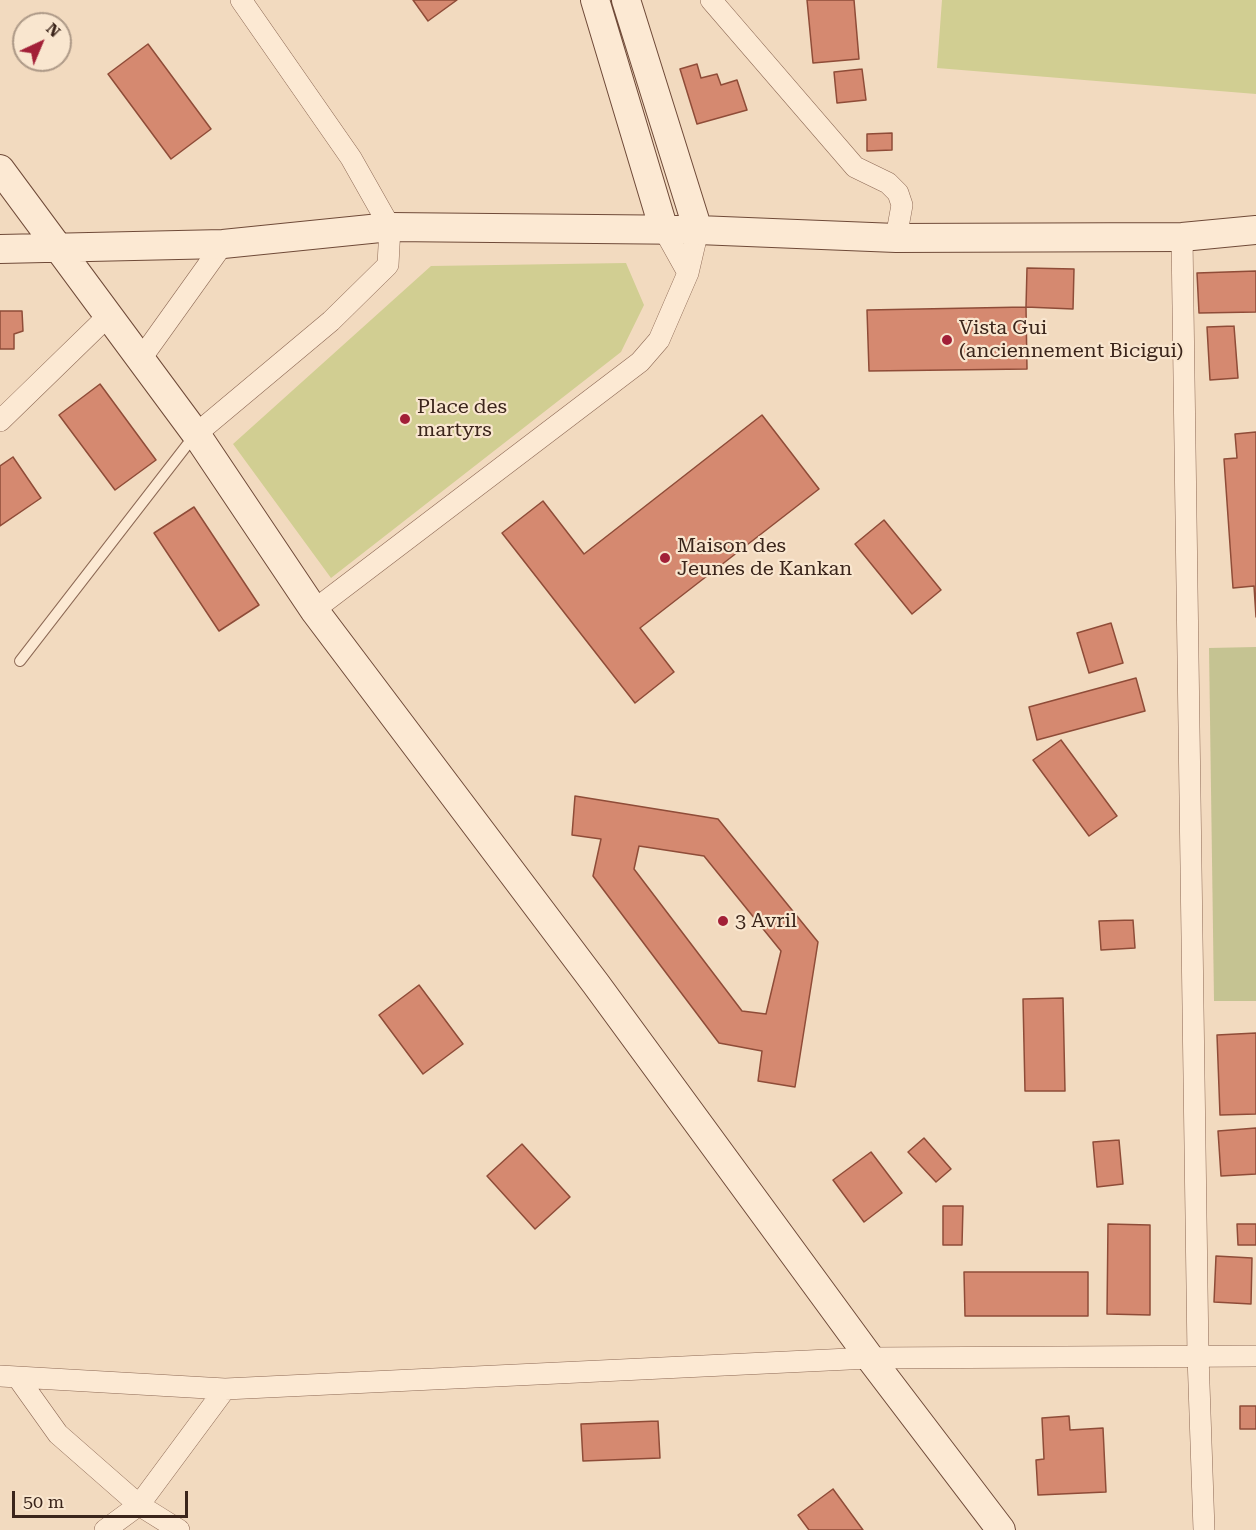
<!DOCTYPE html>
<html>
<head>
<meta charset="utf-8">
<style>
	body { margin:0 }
	#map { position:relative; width:1256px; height:1530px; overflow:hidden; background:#f2dabf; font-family:"Roboto Serif",serif }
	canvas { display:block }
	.north { position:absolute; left:12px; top:12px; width:60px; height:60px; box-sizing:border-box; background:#f9e6cf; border:2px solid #ad9987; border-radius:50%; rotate:44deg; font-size:16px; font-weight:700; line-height:24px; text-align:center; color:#3b251b }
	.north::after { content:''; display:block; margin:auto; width:21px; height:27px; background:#a21f37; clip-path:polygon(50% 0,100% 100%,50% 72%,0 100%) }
	.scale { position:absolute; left:12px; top:1491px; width:176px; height:27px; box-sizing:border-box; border:3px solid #3b251b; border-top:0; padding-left:8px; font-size:18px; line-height:21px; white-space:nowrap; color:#3b251b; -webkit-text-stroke:4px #f9e6cf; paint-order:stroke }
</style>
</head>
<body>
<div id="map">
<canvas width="1256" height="1530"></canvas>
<div class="north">N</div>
<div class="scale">50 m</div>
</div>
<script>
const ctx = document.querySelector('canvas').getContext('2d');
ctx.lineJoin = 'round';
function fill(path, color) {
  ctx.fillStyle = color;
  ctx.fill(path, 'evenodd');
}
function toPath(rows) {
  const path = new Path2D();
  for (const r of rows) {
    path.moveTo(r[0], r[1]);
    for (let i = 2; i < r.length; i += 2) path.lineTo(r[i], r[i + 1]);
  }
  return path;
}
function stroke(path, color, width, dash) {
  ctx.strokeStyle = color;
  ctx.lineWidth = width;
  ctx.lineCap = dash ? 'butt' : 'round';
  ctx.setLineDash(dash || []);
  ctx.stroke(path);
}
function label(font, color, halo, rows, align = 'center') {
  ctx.font = font + ' "Roboto Serif",serif';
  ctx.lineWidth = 4.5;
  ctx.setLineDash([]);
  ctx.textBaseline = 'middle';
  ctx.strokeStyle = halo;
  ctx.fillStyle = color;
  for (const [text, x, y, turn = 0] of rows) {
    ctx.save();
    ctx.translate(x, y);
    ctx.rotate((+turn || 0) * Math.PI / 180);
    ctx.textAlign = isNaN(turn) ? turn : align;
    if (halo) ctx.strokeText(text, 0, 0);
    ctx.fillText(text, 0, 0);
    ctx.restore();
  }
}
const green = toPath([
	[942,0,1256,0,1256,94,937,68],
	[626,263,644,305,621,352,331,578,233,444,431,266]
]);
const cemetery = toPath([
	[1256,647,1256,1001,1214,1001,1209,648]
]);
const building = toPath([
	[413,0,457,0,428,21,413,0],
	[807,0,854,0,859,59,813,63,807,0],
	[148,44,211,129,171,159,108,74,148,44],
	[697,64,701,78,717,74,721,85,737,80,747,110,697,124,680,69,697,64],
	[862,69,866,100,837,103,834,72,862,69],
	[892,133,892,150,867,151,867,134,892,133],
	[1027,268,1074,269,1073,309,1026,307,1027,268],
	[1256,271,1256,312,1199,313,1197,273,1256,271],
	[1026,307,1027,369,869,371,867,310,1026,307],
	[0,311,22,311,23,331,14,334,14,349,0,349,0,311],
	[1234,326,1238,378,1210,380,1207,327,1234,326],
	[100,384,156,460,115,490,59,415,100,384],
	[762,415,819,489,640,628,674,672,635,703,502,533,543,501,584,554,762,415],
	[1256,432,1256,617,1254,586,1233,588,1224,459,1237,458,1235,434,1256,432],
	[13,457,41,498,0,526,0,466,13,457],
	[194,507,259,605,219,631,154,533,194,507],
	[884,520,941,590,912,614,855,544,884,520],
	[1111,623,1123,663,1089,673,1077,633,1111,623],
	[1136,678,1145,711,1037,740,1029,707,1136,678],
	[1061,740,1117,816,1089,836,1033,760,1061,740],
	[575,796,718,819,818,942,795,1087,758,1081,762,1051,719,1043,593,876,601,839,572,835,575,796],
	[639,846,704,856,781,951,766,1014,742,1011,634,869,639,846],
	[1133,920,1135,948,1101,950,1099,921,1133,920],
	[419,985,463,1044,423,1074,379,1015,419,985],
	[1063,998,1065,1091,1025,1091,1023,999,1063,998],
	[1256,1033,1256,1114,1220,1115,1217,1035,1256,1033],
	[1256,1128,1256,1174,1221,1176,1218,1131,1256,1128],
	[924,1138,951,1169,936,1182,908,1152,924,1138],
	[1119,1140,1123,1184,1097,1187,1093,1142,1119,1140],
	[522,1144,570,1197,535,1229,487,1176,522,1144],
	[871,1152,902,1193,864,1222,833,1180,871,1152],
	[943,1206,963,1206,962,1245,943,1245,943,1206],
	[1108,1224,1150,1225,1150,1315,1107,1314,1108,1224],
	[1237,1224,1256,1224,1256,1245,1238,1245,1237,1224],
	[1216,1256,1252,1258,1251,1304,1214,1302,1216,1256],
	[964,1272,1088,1272,1088,1316,965,1316,964,1272],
	[1240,1406,1256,1406,1256,1429,1240,1429,1240,1406],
	[1069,1416,1070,1430,1103,1428,1106,1492,1038,1495,1036,1460,1044,1459,1042,1418,1069,1416],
	[658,1421,660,1458,583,1461,581,1424,658,1421],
	[833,1489,863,1530,809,1530,798,1515,833,1489]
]);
const lane = toPath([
	[20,661,194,436]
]);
const street = toPath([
	[711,0,855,167,888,183,898,193,902,205,896,238],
	[664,230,688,273],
	[1182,237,1198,1355,1204,1530],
	[140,360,223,244],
	[0,421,108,316],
	[196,434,331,321,388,265,390,227,351,158,241,0],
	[314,610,640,362,659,340,688,273,698,230],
	[0,1376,225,1389,870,1358,1256,1356],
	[18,1378,58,1434,139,1505,179,1530],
	[105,1530,139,1505,225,1389]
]);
const secondary = toPath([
	[595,0,664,230],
	[626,0,698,230],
	[0,169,196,434,314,610,596,984,870,1358,1001,1530],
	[0,249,223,244,390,227,698,230,896,238,1182,237,1256,230]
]);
const markers = [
	[947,340,6,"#a21f37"],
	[405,419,6,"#a21f37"],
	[665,558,6,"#a21f37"],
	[723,921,6,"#a21f37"]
];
const poiNames = [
	["Vista Gui",959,328],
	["(anciennement Bicigui)",959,351],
	["Place des",417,407],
	["martyrs",417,430],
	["Maison des",677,546],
	["Jeunes de Kankan",677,569],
	["3 Avril",735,921]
];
fill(green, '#d1ce92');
fill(cemetery, '#c5c392');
fill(building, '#d58970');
stroke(building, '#8f4c38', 1.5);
stroke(lane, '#8d6955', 12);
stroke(street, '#8d6955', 22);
stroke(secondary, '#6f4a38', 30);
stroke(lane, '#fce9d3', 10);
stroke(street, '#fce9d3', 21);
stroke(secondary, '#fce9d3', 28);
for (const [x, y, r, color] of markers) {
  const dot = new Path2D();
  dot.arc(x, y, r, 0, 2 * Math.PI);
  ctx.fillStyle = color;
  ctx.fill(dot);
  stroke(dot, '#f9e6cf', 2);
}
label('20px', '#3b251b', '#f9e6cf', poiNames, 'left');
</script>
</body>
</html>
